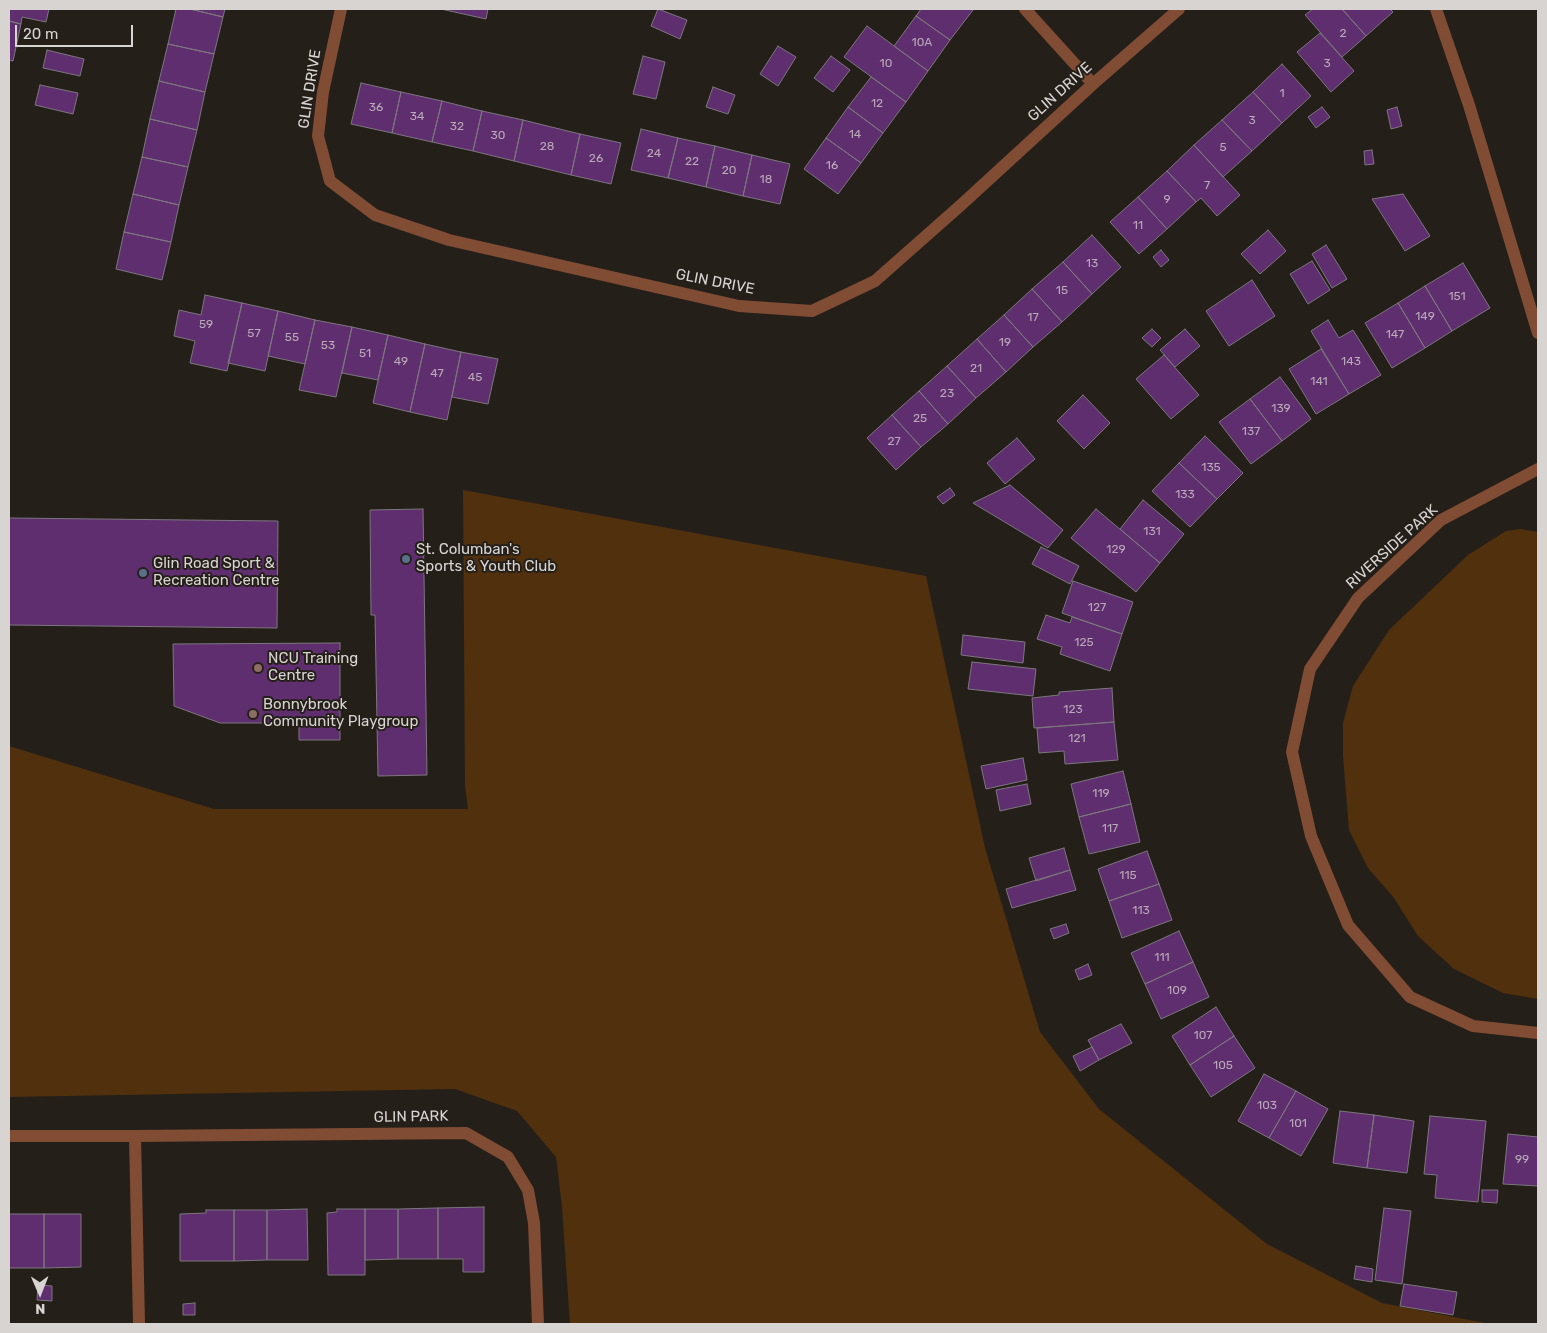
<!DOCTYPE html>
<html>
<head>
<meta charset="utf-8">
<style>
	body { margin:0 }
	#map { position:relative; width:1547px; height:1333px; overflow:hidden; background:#251f1a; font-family:Rubik,sans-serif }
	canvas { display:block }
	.frame { position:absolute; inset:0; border:10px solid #d8d4d1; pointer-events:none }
	.north { position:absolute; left:15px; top:1268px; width:50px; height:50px; -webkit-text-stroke:4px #251f1a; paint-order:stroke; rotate:179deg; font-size:14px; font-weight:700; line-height:20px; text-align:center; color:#d8d4d1 }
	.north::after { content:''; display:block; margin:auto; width:18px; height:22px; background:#d8d4d1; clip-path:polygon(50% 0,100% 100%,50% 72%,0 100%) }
	.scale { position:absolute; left:15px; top:25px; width:118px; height:22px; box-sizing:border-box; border:2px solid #d8d4d1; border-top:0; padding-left:6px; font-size:15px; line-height:18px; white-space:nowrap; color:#d8d4d1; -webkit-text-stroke:4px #251f1a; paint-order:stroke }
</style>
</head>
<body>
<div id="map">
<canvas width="1547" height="1333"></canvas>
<div class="frame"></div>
<div class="north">N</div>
<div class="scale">20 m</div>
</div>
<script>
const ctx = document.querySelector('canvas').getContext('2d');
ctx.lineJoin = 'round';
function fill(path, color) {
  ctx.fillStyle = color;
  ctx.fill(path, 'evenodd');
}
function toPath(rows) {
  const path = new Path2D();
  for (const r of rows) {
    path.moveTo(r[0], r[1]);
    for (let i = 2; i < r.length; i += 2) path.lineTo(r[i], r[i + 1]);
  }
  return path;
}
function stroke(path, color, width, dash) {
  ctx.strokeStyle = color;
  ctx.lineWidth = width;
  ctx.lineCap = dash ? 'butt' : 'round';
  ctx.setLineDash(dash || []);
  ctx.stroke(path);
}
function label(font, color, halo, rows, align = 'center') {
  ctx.font = font + ' Rubik,sans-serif';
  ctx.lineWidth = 4;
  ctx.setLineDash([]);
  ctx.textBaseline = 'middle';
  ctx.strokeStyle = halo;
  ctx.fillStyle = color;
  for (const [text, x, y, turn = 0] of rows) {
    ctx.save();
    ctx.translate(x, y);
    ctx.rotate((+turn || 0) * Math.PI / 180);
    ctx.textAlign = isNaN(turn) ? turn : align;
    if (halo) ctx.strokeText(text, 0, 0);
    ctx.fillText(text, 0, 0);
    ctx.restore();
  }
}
const green = toPath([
	[463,490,926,576,985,848,1040,1032,1099,1109,1267,1244,1382,1303,1490,1324,570,1324,562,1207,556,1157,517,1111,455,1089,9,1097,9,746,214,809,468,809,465,786],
	[1520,529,1538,532,1538,999,1503,993,1454,969,1418,936,1394,898,1368,868,1349,830,1343,757,1343,723,1353,686,1389,630,1468,555,1506,531]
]);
const building = toPath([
	[9,9,49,9,46,22,22,17,21,24,9,21,9,9],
	[176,9,190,9,223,17,214,54,168,44,176,9],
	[190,9,225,9,223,17,190,9],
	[441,9,488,9,486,19,441,9],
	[658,9,687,20,680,39,651,26,658,9],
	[921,9,971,9,973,10,950,40,916,16,921,9],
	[1313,9,1342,9,1366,36,1342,57,1305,15,1313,9],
	[1342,9,1390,9,1393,12,1366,36,1342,9],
	[916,16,950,40,928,71,894,46,916,16],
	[9,21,21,24,13,61,9,60,9,21],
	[867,26,928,71,906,102,844,57,867,26],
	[1320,33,1354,71,1331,92,1297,52,1320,33],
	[168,44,214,54,205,92,159,81,168,44],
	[778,46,796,57,778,86,760,74,778,46],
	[47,50,84,59,80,76,43,68,47,50],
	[643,56,665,62,656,99,633,94,643,56],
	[831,56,850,70,833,92,814,78,831,56],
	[1282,64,1311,96,1282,123,1253,92,1282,64],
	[871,77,906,102,883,133,848,107,871,77],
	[159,81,205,92,197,130,150,119,159,81],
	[361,83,401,92,392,133,351,124,361,83],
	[40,85,78,93,73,114,35,105,40,85],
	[713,87,735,95,728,114,706,107,713,87],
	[401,92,442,101,432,142,392,133,401,92],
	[1253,92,1282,123,1252,151,1222,120,1253,92],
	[442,101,482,111,473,151,432,142,442,101],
	[848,107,883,133,861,163,826,138,848,107],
	[1322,107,1330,117,1316,128,1308,117,1322,107],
	[1397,107,1402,126,1391,129,1387,110,1397,107],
	[482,111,523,120,514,161,473,151,482,111],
	[150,119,197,130,188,167,142,157,150,119],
	[523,120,580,134,571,175,514,161,523,120],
	[1222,120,1252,151,1223,177,1194,145,1222,120],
	[641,129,678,138,668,178,631,170,641,129],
	[580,134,621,143,611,184,571,175,580,134],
	[678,138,715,146,706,187,668,178,678,138],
	[826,138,861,163,838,194,804,169,826,138],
	[1194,145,1240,195,1217,216,1201,198,1196,202,1167,171,1194,145],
	[715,146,752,155,743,196,706,187,715,146],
	[1372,150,1374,164,1365,165,1364,151,1372,150],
	[752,155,790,164,780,204,743,196,752,155],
	[142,157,188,167,179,205,133,194,142,157],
	[1167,171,1196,202,1167,229,1138,197,1167,171],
	[133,194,179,205,171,242,124,232,133,194],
	[1403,194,1430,236,1405,251,1372,199,1403,194],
	[1138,197,1167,229,1139,254,1110,222,1138,197],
	[1268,230,1286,251,1260,274,1241,254,1268,230],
	[124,232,171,242,162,280,116,269,124,232],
	[1092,235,1121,267,1092,294,1063,262,1092,235],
	[1326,245,1347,279,1332,288,1312,254,1326,245],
	[1161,250,1169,260,1161,267,1153,257,1161,250],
	[1312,261,1330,290,1308,304,1290,274,1312,261],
	[1063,262,1092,294,1062,322,1032,289,1063,262],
	[1463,263,1490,308,1452,331,1425,286,1463,263],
	[1252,280,1275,316,1229,346,1206,311,1252,280],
	[1425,286,1452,331,1425,348,1398,303,1425,286],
	[1032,289,1062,322,1033,347,1004,315,1032,289],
	[205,295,242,303,227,371,190,363,195,341,174,336,179,310,201,315,205,295],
	[242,303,278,311,265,371,228,363,242,303],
	[1398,303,1425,348,1392,368,1365,323,1398,303],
	[278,311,315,320,305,364,268,356,278,311],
	[1004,315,1033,347,1006,372,977,339,1004,315],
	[315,320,352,327,336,397,299,390,315,320],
	[1328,320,1339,338,1353,330,1381,375,1349,394,1311,331,1328,320],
	[352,327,388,335,378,380,342,373,352,327],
	[1152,329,1161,338,1152,347,1142,338,1152,329],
	[1185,329,1200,346,1175,367,1160,350,1185,329],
	[388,335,425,344,410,412,373,403,388,335],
	[977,339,1006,372,976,398,947,366,977,339],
	[425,344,461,352,447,420,410,412,425,344],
	[1321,349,1349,394,1316,414,1289,369,1321,349],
	[461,352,498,359,488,404,452,397,461,352],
	[1164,355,1199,395,1171,419,1136,379,1164,355],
	[947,366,976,398,948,424,919,391,947,366],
	[1280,377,1311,419,1282,441,1250,399,1280,377],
	[919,391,948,424,921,447,892,415,919,391],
	[1083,395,1110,423,1084,449,1057,421,1083,395],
	[1250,399,1282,441,1251,464,1219,422,1250,399],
	[892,415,921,447,896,470,867,438,892,415],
	[1205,436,1243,473,1217,499,1179,463,1205,436],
	[1017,438,1035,459,1005,484,987,463,1017,438],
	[1179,463,1217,499,1190,527,1152,491,1179,463],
	[1010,485,1063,530,1048,548,973,503,1010,485],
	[950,488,955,495,943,504,937,497,950,488],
	[1143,500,1184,534,1160,563,1120,529,1143,500],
	[423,509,427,775,378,776,375,615,371,615,370,510,423,509],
	[1096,509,1160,563,1136,592,1071,538,1096,509],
	[9,518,278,521,277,628,9,625,9,518],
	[1041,547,1079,566,1070,584,1032,564,1041,547],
	[1073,581,1133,602,1122,634,1062,613,1073,581],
	[1046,615,1070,623,1072,617,1122,634,1110,671,1060,654,1062,647,1037,639,1046,615],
	[963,635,1025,642,1023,663,961,655,963,635],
	[340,643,340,740,299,740,299,723,220,723,174,706,173,644,340,643],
	[972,662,1036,669,1033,696,968,689,972,662],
	[1112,688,1114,722,1034,728,1032,698,1059,695,1059,692,1112,688],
	[1114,722,1118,760,1065,764,1064,751,1039,753,1037,728,1114,722],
	[1023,758,1027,780,986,789,981,766,1023,758],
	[1123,771,1131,804,1079,817,1071,784,1123,771],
	[1027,784,1031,804,1000,811,996,790,1027,784],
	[1131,804,1140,842,1089,854,1079,817,1131,804],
	[1064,848,1070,870,1036,881,1029,858,1064,848],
	[1147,851,1159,884,1109,901,1098,869,1147,851],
	[1070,870,1076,890,1012,908,1006,889,1070,870],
	[1159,884,1172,920,1122,938,1109,901,1159,884],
	[1066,924,1069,933,1054,939,1050,929,1066,924],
	[1179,931,1193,962,1145,984,1131,953,1179,931],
	[1193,962,1209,997,1161,1019,1145,984,1193,962],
	[1088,964,1092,975,1079,980,1075,970,1088,964],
	[1216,1007,1234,1036,1190,1065,1172,1036,1216,1007],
	[1121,1024,1132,1043,1099,1060,1088,1040,1121,1024],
	[1234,1036,1255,1068,1211,1097,1190,1065,1234,1036],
	[1092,1047,1099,1060,1080,1071,1073,1056,1092,1047],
	[1264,1074,1296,1091,1269,1138,1238,1121,1264,1074],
	[1296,1091,1328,1109,1301,1156,1269,1138,1296,1091],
	[1340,1111,1374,1115,1367,1168,1333,1163,1340,1111],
	[1374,1115,1414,1121,1407,1173,1367,1168,1374,1115],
	[1430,1116,1486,1121,1478,1202,1435,1198,1437,1175,1424,1174,1430,1116],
	[1508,1134,1538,1137,1538,1186,1503,1184,1508,1134],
	[1482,1190,1498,1190,1497,1203,1482,1202,1482,1190],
	[484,1207,484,1272,463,1272,463,1259,438,1259,438,1208,484,1207],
	[438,1208,438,1259,398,1259,398,1209,438,1208],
	[1384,1208,1411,1211,1402,1284,1375,1280,1384,1208],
	[307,1209,308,1260,267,1260,267,1210,307,1209],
	[337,1209,365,1209,365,1275,328,1275,327,1213,337,1212,337,1209],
	[365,1209,398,1209,398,1259,365,1260,365,1209],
	[206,1210,234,1210,234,1261,180,1261,180,1214,206,1213,206,1210],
	[234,1210,267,1210,267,1260,234,1261,234,1210],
	[9,1214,44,1214,44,1268,9,1268,9,1214],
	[44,1214,81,1214,81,1267,44,1268,44,1214],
	[1356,1266,1373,1269,1372,1282,1354,1279,1356,1266],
	[1404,1284,1457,1292,1453,1315,1400,1306,1404,1284],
	[38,1285,52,1286,52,1301,37,1300,38,1285],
	[195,1303,195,1315,183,1315,183,1304,195,1303]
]);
const minor = toPath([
	[341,9,323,92,318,136,330,181,375,215,449,240,739,306,812,311,875,281,961,205,1093,84,1179,9],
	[1025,9,1093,84],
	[1538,469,1441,520,1358,598,1310,669,1292,752,1311,836,1348,925,1410,997,1473,1026,1538,1033],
	[9,1136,135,1136,466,1133,508,1157,528,1190,534,1223,538,1324],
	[135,1136,139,1324]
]);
const tertiary = toPath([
	[1436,9,1469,105,1538,333]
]);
const markers = [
	[406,559,5,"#5c6f8a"],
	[143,573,5,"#5c6f8a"],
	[258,668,5,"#8d6e63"],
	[253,714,5,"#8d6e63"]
];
const numberNames = [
	["2",1343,34],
	["10A",922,43],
	["10",886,64],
	["3",1327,64],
	["1",1282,94],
	["12",877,104],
	["36",376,108],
	["34",417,117],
	["3",1252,121],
	["32",457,127],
	["14",855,135],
	["30",498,136],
	["28",547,147],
	["5",1223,148],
	["24",654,154],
	["26",596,159],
	["22",692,162],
	["16",832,166],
	["20",729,171],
	["18",766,180],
	["7",1207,186],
	["9",1167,200],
	["11",1138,226],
	["13",1092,264],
	["15",1062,291],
	["151",1457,297],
	["149",1425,317],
	["17",1033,318],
	["59",206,325],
	["57",254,334],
	["147",1395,335],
	["55",292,338],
	["19",1005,343],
	["53",328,346],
	["51",365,354],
	["49",401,362],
	["143",1351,362],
	["21",976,369],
	["47",437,374],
	["45",475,378],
	["141",1319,382],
	["23",947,394],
	["139",1281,409],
	["25",920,419],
	["137",1251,432],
	["27",894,442],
	["135",1211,468],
	["133",1185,495],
	["131",1152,532],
	["129",1116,550],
	["127",1097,608],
	["125",1084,643],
	["123",1073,710],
	["121",1077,739],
	["119",1101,794],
	["117",1110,829],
	["115",1128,876],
	["113",1141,911],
	["111",1162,958],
	["109",1177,991],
	["107",1203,1036],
	["105",1223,1066],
	["103",1267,1106],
	["101",1298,1124],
	["99",1522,1160]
];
const streetNames = [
	["GLIN DRIVE",310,89,-81],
	["GLIN DRIVE",1060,92,-42],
	["GLIN DRIVE",715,282,11],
	["RIVERSIDE PARK",1392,547,-42],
	["GLIN PARK",411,1117,-1]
];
const poiNames = [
	["St. Columban's",416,550],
	["Sports & Youth Club",416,567],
	["Glin Road Sport &",153,564],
	["Recreation Centre",153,581],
	["NCU Training",268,659],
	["Centre",268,676],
	["Bonnybrook",263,705],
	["Community Playgroup",263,722]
];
fill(green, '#51300e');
fill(building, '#5f2e6f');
stroke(building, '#7c777e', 1);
stroke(minor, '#804c33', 12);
stroke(tertiary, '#804c33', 12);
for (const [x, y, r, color] of markers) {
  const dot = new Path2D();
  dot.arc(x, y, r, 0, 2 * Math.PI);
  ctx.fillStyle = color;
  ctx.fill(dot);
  stroke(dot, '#251f1a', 2);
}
label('12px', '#baaab8', null, numberNames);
label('15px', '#d8d4d1', '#251f1a', streetNames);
label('15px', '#d8d4d1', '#251f1a', poiNames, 'left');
</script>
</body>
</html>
